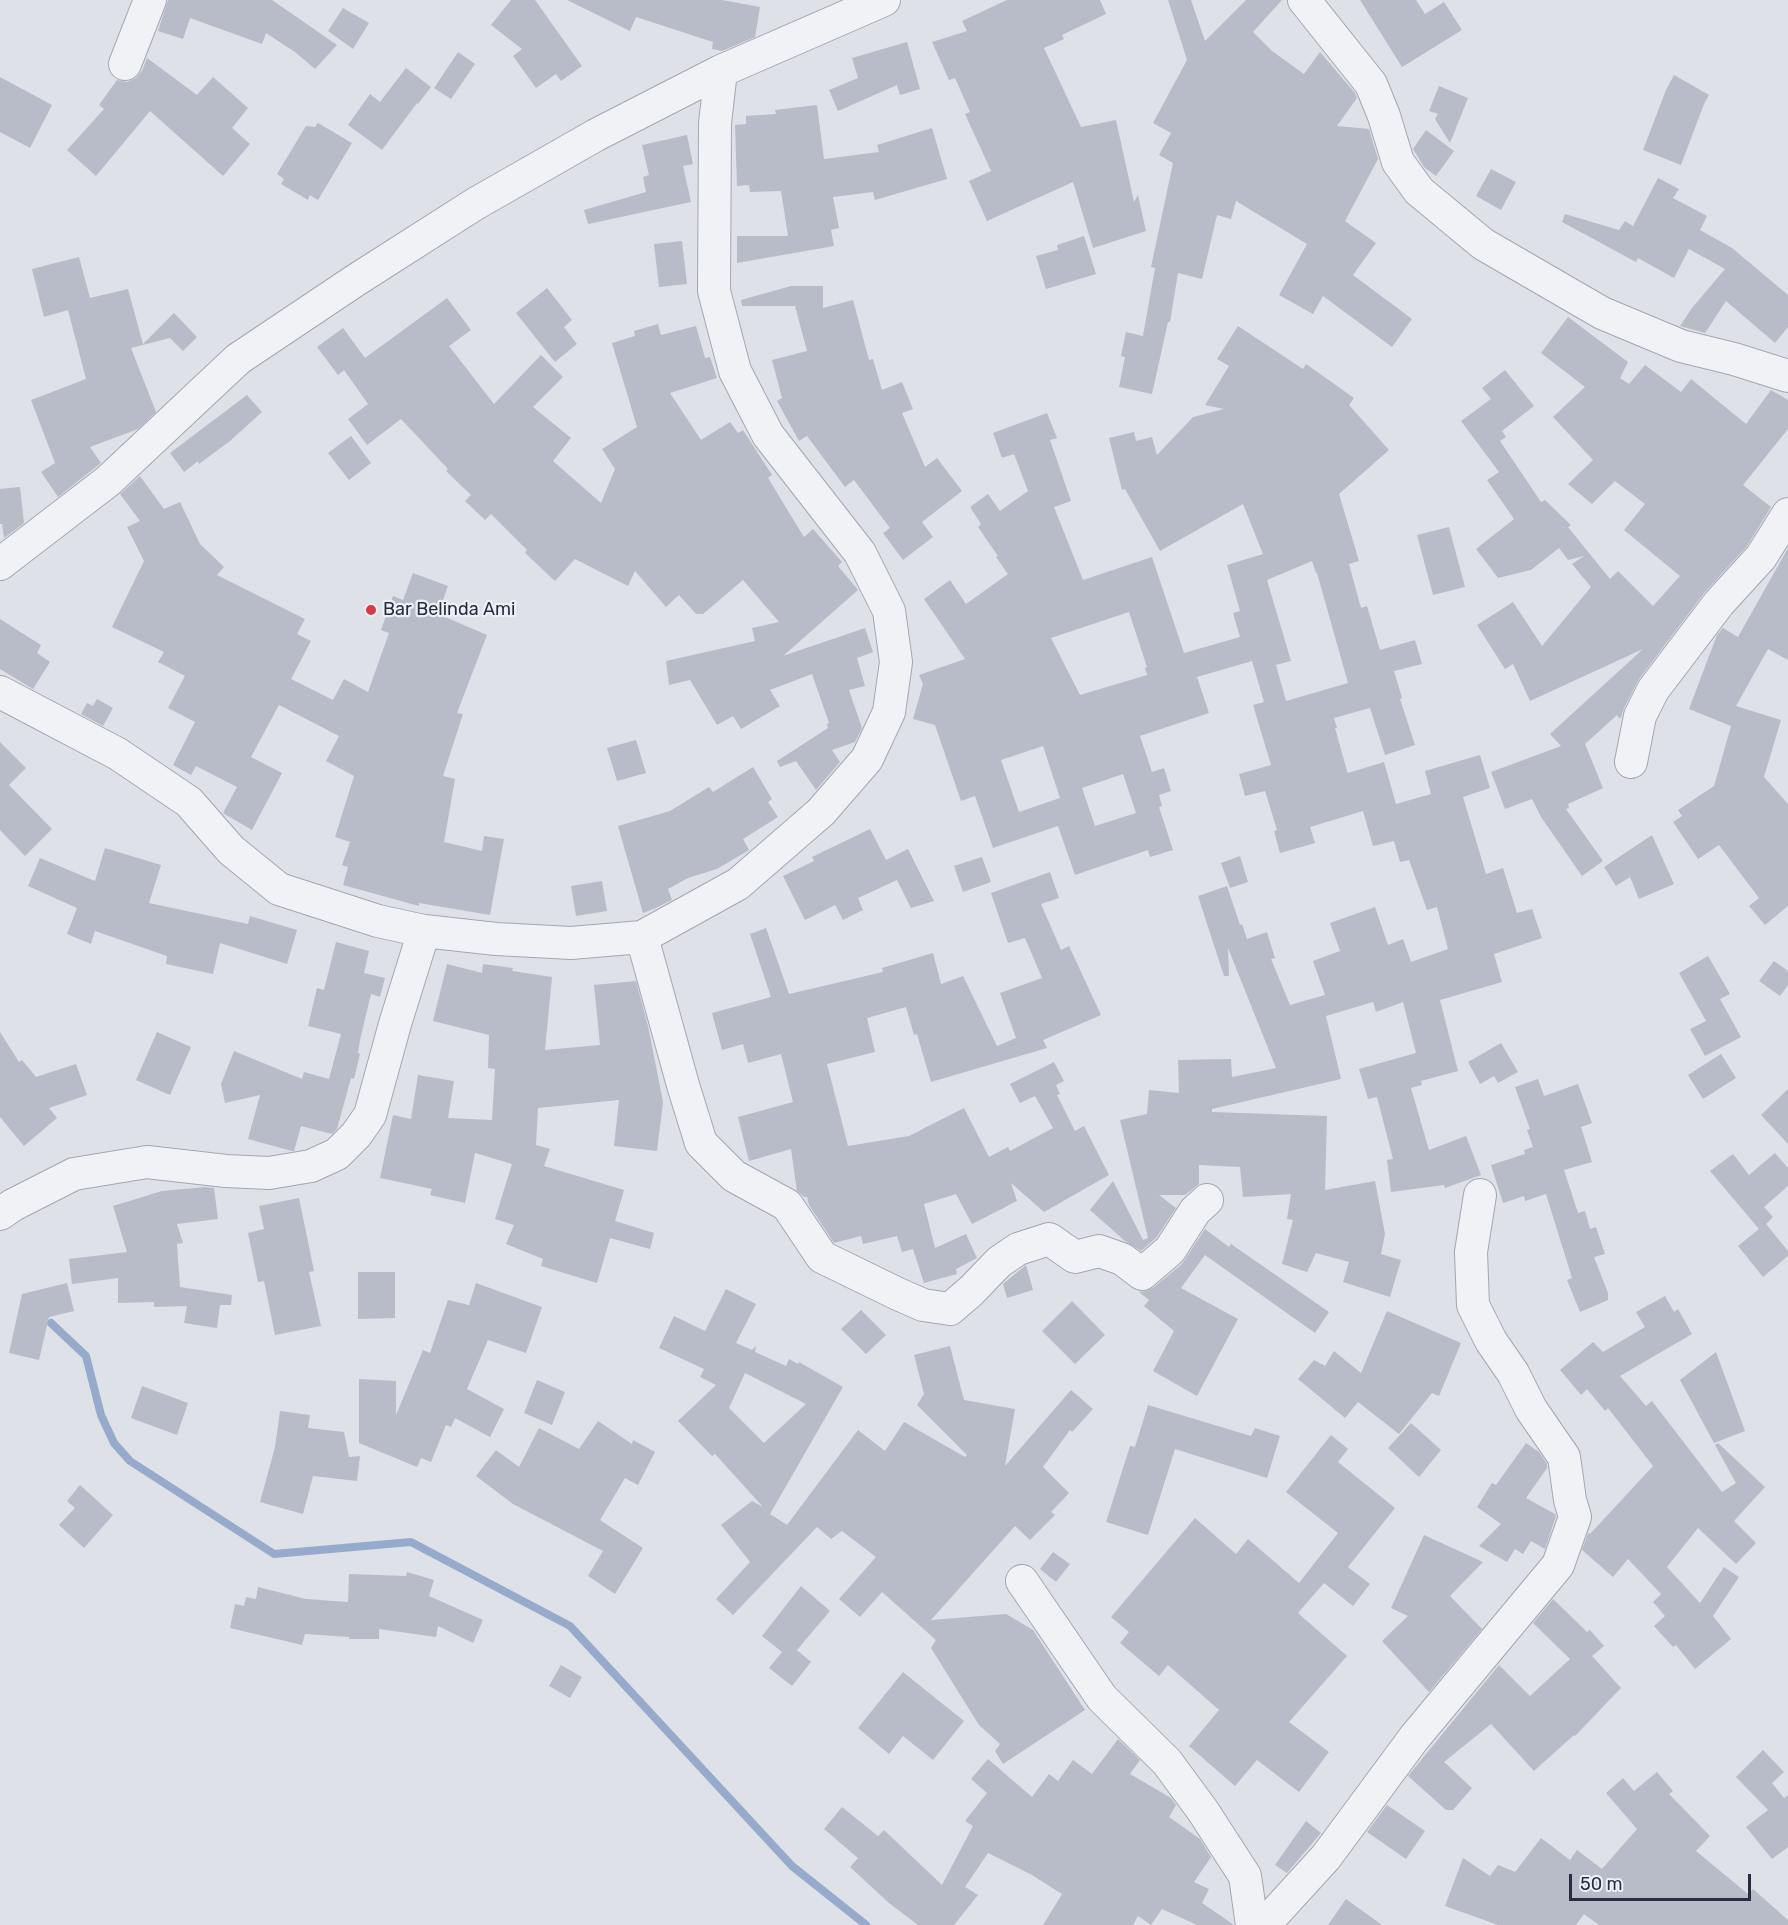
<!DOCTYPE html>
<html>
<head>
<meta charset="utf-8">
<style>
	body { margin:0 }
	#map { position:relative; width:1788px; height:1925px; overflow:hidden; background:#dee1e8; font-family:Rubik,sans-serif }
	canvas { display:block }
	.scale { position:absolute; left:1569px; top:1874px; width:182px; height:27px; box-sizing:border-box; border:3px solid #262d40; border-top:0; padding-left:8px; font-size:18px; line-height:21px; white-space:nowrap; color:#262d40; -webkit-text-stroke:4px #edf0f6; paint-order:stroke }
</style>
</head>
<body>
<div id="map">
<canvas width="1788" height="1925"></canvas>
<div class="scale">50 m</div>
</div>
<script>
const ctx = document.querySelector('canvas').getContext('2d');
ctx.lineJoin = 'round';
function toPath(rows) {
  const path = new Path2D();
  for (const r of rows) {
    path.moveTo(r[0], r[1]);
    for (let i = 2; i < r.length; i += 2) path.lineTo(r[i], r[i + 1]);
  }
  return path;
}
function stroke(path, color, width, dash) {
  ctx.strokeStyle = color;
  ctx.lineWidth = width;
  ctx.lineCap = dash ? 'butt' : 'round';
  ctx.setLineDash(dash || []);
  ctx.stroke(path);
}
function fill(path, color) {
  ctx.fillStyle = color;
  ctx.fill(path, 'evenodd');
}
function label(font, color, halo, rows, align = 'center') {
  ctx.font = font + ' Rubik,sans-serif';
  ctx.lineWidth = 4.5;
  ctx.setLineDash([]);
  ctx.textBaseline = 'middle';
  ctx.strokeStyle = halo;
  ctx.fillStyle = color;
  for (const [text, x, y, turn = 0] of rows) {
    ctx.save();
    ctx.translate(x, y);
    ctx.rotate((+turn || 0) * Math.PI / 180);
    ctx.textAlign = isNaN(turn) ? turn : align;
    if (halo) ctx.strokeText(text, 0, 0);
    ctx.fillText(text, 0, 0);
    ctx.restore();
  }
}
const stream = toPath([
	[51,1323,86,1356,101,1415,114,1443,130,1461,274,1554,411,1542,570,1626,792,1866,866,1925]
]);
const building = toPath([
	[168,0,272,0,337,45,315,69,295,52,266,33,262,44,190,18,183,39,158,31],
	[511,0,535,0,582,66,561,81,556,74,536,88,513,56,522,49,491,25],
	[567,0,722,0,760,7,755,37,722,51,712,49,713,42,636,17,630,31],
	[1007,0,1100,0,1106,14,1062,35,1064,39,1044,48,1081,127,1116,120,1134,202,1138,195,1146,231,1093,248,1073,182,987,221,969,181,991,171,965,114,970,112,955,78,949,80,932,42,967,31,962,21],
	[1168,0,1191,0,1205,41,1246,0,1282,0,1253,32,1272,51,1304,74,1320,52,1355,93,1357,98,1337,126,1369,129,1378,159,1345,221,1376,243,1353,275,1412,319,1392,347,1323,296,1313,314,1279,295,1307,244,1236,201,1231,219,1217,215,1202,279,1178,273,1170,322,1168,322,1152,394,1119,387,1125,357,1121,356,1126,332,1143,336,1155,268,1151,267,1173,163,1159,155,1171,133,1153,123,1187,60],
	[1360,0,1416,0,1425,14,1444,2,1462,30,1402,67],
	[343,8,369,23,353,49,328,31],
	[907,42,920,89,900,95,897,85,838,111,829,90,858,78,852,58],
	[458,52,475,64,451,99,434,88],
	[147,58,197,95,213,77,248,108,232,128,250,144,223,176,150,111,96,176,67,150,104,109,99,105,117,80,127,82,136,78,142,71],
	[406,68,431,87,418,104,417,103,382,150,348,125,370,94,380,102],
	[1674,75,1709,95,1704,104,1681,165,1643,150,1666,90],
	[0,77,52,105,30,148,0,132],
	[1439,86,1468,98,1450,143,1435,119,1438,114,1429,111],
	[817,105,824,159,879,152,877,145,932,128,947,179,875,200,873,192,833,197,839,228,831,230,834,246,737,263,737,236,788,236,781,191,750,192,749,185,737,186,735,125,746,124,746,116,776,114,775,110],
	[318,123,352,143,318,200,310,195,308,200,281,184,284,179,277,174,306,126,315,127],
	[1426,130,1454,151,1436,176,1424,167,1413,149],
	[687,135,693,164,683,166,691,202,588,224,584,210,646,192,643,177,649,175,642,145],
	[1491,169,1516,182,1501,210,1476,196],
	[1658,178,1679,189,1673,198,1707,216,1700,230,1732,248,1788,295,1788,327,1775,343,1726,301,1705,333,1680,326,1692,308,1725,269,1689,249,1674,278,1638,258,1636,262,1562,222,1565,214,1619,230,1625,221,1633,226],
	[1084,236,1096,274,1046,289,1036,256,1058,250,1057,245],
	[682,241,687,284,659,287,654,244],
	[79,257,90,298,128,289,143,344,174,313,197,337,183,351,170,338,131,348,156,412,138,429,90,447,101,463,58,497,41,472,55,463,31,400,86,379,68,310,44,317,32,269],
	[791,286,823,286,823,308,853,300,869,360,873,359,882,390,902,382,913,409,902,413,925,467,937,458,962,491,922,522,933,537,903,560,883,533,890,528,854,480,845,487,807,436,799,441,777,401,782,398,772,360,807,351,795,306,742,306,741,300],
	[547,288,572,320,564,327,577,344,555,362,516,313],
	[447,298,471,330,449,346,494,404,541,355,563,377,533,407,571,438,553,461,601,503,615,469,602,449,637,427,612,343,635,336,634,331,658,324,661,335,696,326,705,358,710,357,717,378,670,393,701,440,730,422,738,433,743,430,772,475,768,478,804,537,813,529,842,562,838,566,858,590,783,656,865,628,873,652,857,658,865,686,849,690,862,728,855,742,832,750,840,762,816,790,796,761,780,767,777,761,828,728,827,724,829,723,812,674,770,690,780,706,741,729,733,716,717,725,690,680,669,685,666,661,755,641,752,628,779,622,743,580,703,614,696,614,679,595,666,607,635,571,628,586,575,559,555,581,525,553,527,550,491,514,485,520,465,501,471,495,446,471,448,469,401,419,367,445,348,419,368,404,344,370,338,375,317,347,343,328,365,358],
	[1568,317,1628,362,1620,378,1629,384,1645,365,1681,392,1691,379,1746,424,1771,390,1788,400,1788,429,1743,485,1771,507,1747,546,1705,592,1639,679,1624,708,1621,717,1620,719,1617,715,1585,744,1603,788,1568,804,1569,808,1566,809,1603,861,1582,876,1541,817,1532,799,1505,809,1491,772,1561,746,1550,734,1643,649,1530,701,1513,664,1505,669,1477,625,1513,602,1542,646,1591,587,1572,564,1584,556,1568,560,1559,548,1531,570,1498,578,1476,549,1514,519,1487,480,1499,472,1461,421,1491,399,1482,388,1505,370,1534,406,1502,431,1506,437,1500,441,1541,502,1545,500,1571,525,1568,527,1610,579,1618,571,1653,606,1680,576,1624,530,1645,504,1615,481,1592,504,1568,484,1593,460,1553,417,1585,387,1541,353],
	[1238,326,1303,369,1306,364,1354,398,1349,405,1389,450,1339,494,1359,561,1349,564,1361,608,1367,606,1380,650,1415,640,1422,664,1394,671,1402,698,1400,699,1415,745,1385,755,1370,708,1334,718,1337,728,1335,728,1347,771,1348,773,1384,762,1396,804,1431,794,1425,771,1480,755,1490,788,1463,797,1486,874,1503,868,1517,913,1532,909,1542,938,1494,954,1502,982,1440,1000,1458,1071,1421,1081,1422,1085,1411,1088,1429,1150,1466,1136,1481,1175,1445,1188,1444,1185,1391,1192,1387,1160,1393,1159,1377,1097,1368,1099,1359,1069,1416,1053,1403,1002,1376,1012,1373,1002,1326,1016,1341,1079,1212,1109,1212,1112,1327,1116,1325,1190,1375,1181,1385,1234,1381,1254,1401,1260,1390,1297,1343,1282,1349,1262,1316,1253,1307,1272,1282,1264,1293,1220,1287,1219,1291,1194,1243,1197,1240,1167,1199,1165,1199,1184,1185,1195,1159,1195,1176,1208,1156,1238,1141,1251,1125,1241,1090,1210,1113,1181,1143,1240,1148,1238,1120,1120,1147,1114,1149,1090,1179,1093,1178,1060,1231,1059,1232,1077,1276,1068,1228,948,1229,976,1224,976,1198,896,1227,886,1240,925,1242,924,1247,939,1267,932,1275,958,1271,959,1290,1005,1325,995,1313,961,1340,951,1330,923,1375,907,1388,945,1403,939,1411,962,1448,949,1437,907,1427,910,1409,860,1400,862,1394,841,1373,846,1363,811,1310,827,1315,843,1280,853,1274,831,1277,830,1265,791,1245,796,1239,774,1271,765,1253,705,1264,702,1252,661,1197,677,1209,713,1140,736,1152,772,1164,768,1171,791,1159,795,1162,806,1159,807,1173,850,1150,857,1148,850,1075,875,1058,826,993,848,975,796,961,801,935,725,913,719,923,684,919,675,965,659,924,599,950,580,966,604,1008,574,996,557,998,556,978,527,981,524,970,507,988,494,1000,511,1028,491,1014,454,1002,458,993,433,1047,413,1057,438,1050,440,1071,501,1054,507,1083,580,1152,557,1184,653,1240,637,1233,613,1240,611,1227,565,1263,554,1243,504,1160,551,1125,489,1122,490,1109,438,1134,432,1136,441,1152,437,1157,455,1193,417,1224,409,1205,405,1229,366,1217,359],
	[1312,561,1316,573,1317,573,1348,683,1286,701,1276,665,1291,661,1267,580],
	[1129,612,1147,667,1145,668,1147,675,1080,695,1051,638],
	[1043,746,1060,798,1019,812,1001,760],
	[1123,774,1136,813,1095,826,1082,788],
	[247,395,262,412,230,441,199,464,198,461,184,472,170,453],
	[351,436,371,463,349,480,328,453],
	[140,476,164,509,180,502,200,544,224,567,217,575,305,619,297,634,311,641,291,679,333,700,344,679,368,692,389,633,381,630,393,596,403,600,413,573,448,586,438,614,487,635,457,713,463,714,443,776,455,779,444,842,482,851,484,836,504,839,490,915,419,903,419,906,343,885,348,867,342,865,350,842,335,837,354,776,326,761,339,736,279,705,251,757,282,773,252,830,223,813,237,787,196,766,191,775,173,765,195,722,168,708,185,676,158,662,164,652,112,627,144,561,127,527,140,521,120,494],
	[20,487,24,523,4,538,2,524,0,524,0,489],
	[1449,527,1465,587,1433,595,1417,535],
	[1788,548,1788,660,1768,649,1736,706,1781,720,1764,777,1788,804,1788,906,1765,925,1749,906,1759,898,1719,845,1698,859,1673,822,1682,816,1678,810,1714,786,1731,726,1689,709,1717,635,1723,628,1738,637],
	[0,619,41,645,37,653,50,662,33,689,0,669],
	[97,699,113,708,103,726,81,714,87,703,93,706],
	[636,740,646,773,617,781,607,748],
	[0,742,26,768,9,785,52,829,25,856,0,830],
	[753,767,772,799,768,802,778,817,743,839,749,850,717,869,688,878,668,889,672,900,656,908,643,913,618,826,670,811,709,787,713,792],
	[870,829,886,860,908,849,934,901,911,908,897,880,858,898,863,910,843,920,835,905,805,920,783,876,814,861,812,857],
	[1652,835,1674,884,1639,899,1630,877,1616,886,1604,867],
	[105,848,161,865,149,903,248,924,250,916,297,930,287,964,220,943,213,974,166,964,167,956,95,931,91,944,67,934,77,908,28,886,40,858,95,881],
	[1240,856,1248,882,1230,888,1221,863],
	[982,857,991,882,963,892,954,866],
	[1050,872,1059,898,1041,904,1061,950,1069,946,1101,1015,1043,1040,1047,1048,931,1082,917,1034,914,1035,906,1007,867,1018,875,1052,827,1064,848,1146,909,1136,964,1108,989,1157,1008,1147,1010,1151,1053,1128,1035,1096,1020,1103,1010,1084,1054,1062,1064,1081,1056,1085,1060,1094,1057,1095,1075,1131,1084,1126,1109,1175,1044,1212,1011,1183,1017,1201,972,1224,956,1194,924,1204,935,1248,966,1234,977,1258,956,1269,957,1274,924,1283,913,1249,902,1252,897,1236,863,1244,861,1236,834,1243,809,1205,807,1197,804,1197,797,1191,791,1149,749,1161,738,1117,793,1102,781,1054,748,1063,743,1044,722,1050,712,1013,771,997,750,934,766,928,789,994,883,972,882,968,933,953,941,984,963,976,997,1046,1016,1038,1000,993,1042,978,1025,938,1008,943,991,893],
	[602,881,607,911,576,916,571,886],
	[336,942,369,951,364,973,385,978,380,997,371,994,360,1040,358,1053,360,1054,354,1079,351,1078,337,1129,332,1134,301,1126,294,1151,292,1151,248,1139,260,1095,225,1103,221,1084,234,1051,302,1079,304,1072,329,1079,341,1034,308,1026,317,988,324,990],
	[1708,956,1730,994,1720,999,1741,1037,1705,1056,1690,1029,1706,1021,1679,973],
	[1774,961,1788,971,1788,985,1780,996,1759,981],
	[447,964,482,973,483,964,513,968,512,971,552,977,545,1050,600,1045,594,985,636,981,648,1026,663,1102,657,1151,614,1146,619,1100,538,1108,536,1145,550,1149,544,1166,624,1190,615,1221,654,1233,650,1249,610,1238,597,1283,541,1266,543,1259,506,1244,514,1225,495,1219,512,1164,475,1153,465,1203,430,1195,432,1189,380,1178,393,1115,411,1119,418,1075,454,1081,448,1118,492,1120,495,1069,488,1068,489,1035,433,1021],
	[0,1032,19,1062,22,1060,36,1077,76,1064,87,1095,49,1108,57,1118,24,1146,0,1117],
	[157,1032,191,1047,170,1095,136,1080],
	[1501,1043,1518,1072,1498,1083,1494,1076,1480,1084,1468,1062],
	[1721,1054,1736,1078,1703,1099,1688,1075],
	[1538,1079,1544,1096,1578,1084,1592,1123,1581,1127,1592,1162,1564,1170,1578,1213,1585,1211,1590,1229,1596,1227,1605,1254,1594,1257,1608,1293,1608,1300,1580,1312,1567,1280,1572,1278,1546,1194,1525,1201,1524,1196,1503,1203,1491,1165,1525,1154,1524,1150,1533,1147,1527,1130,1530,1129,1515,1087],
	[1788,1089,1788,1144,1761,1115],
	[1775,1153,1788,1168,1788,1186,1764,1207,1773,1217,1766,1224,1788,1251,1788,1256,1763,1277,1738,1246,1759,1229,1710,1171,1733,1154,1749,1175],
	[205,1187,214,1188,218,1219,177,1224,183,1243,177,1244,180,1287,232,1295,231,1305,220,1305,217,1328,184,1323,187,1306,154,1307,154,1302,118,1303,118,1278,72,1284,69,1259,127,1252,113,1206,162,1191],
	[299,1198,314,1271,309,1272,321,1326,275,1335,264,1281,258,1282,248,1233,264,1229,259,1206],
	[1205,1229,1229,1247,1231,1244,1329,1312,1315,1333,1205,1255,1181,1288,1238,1319,1197,1396,1153,1371,1174,1331,1144,1306,1149,1300,1139,1292,1146,1291,1153,1288,1182,1264],
	[1026,1265,1033,1290,1007,1298,1003,1284],
	[358,1272,395,1272,395,1318,358,1319],
	[67,1283,74,1311,49,1317,39,1360,9,1353,22,1294],
	[476,1283,542,1307,526,1353,488,1340,467,1389,504,1409,490,1437,455,1418,451,1427,446,1425,431,1462,421,1458,417,1467,359,1443,359,1379,396,1381,396,1415,423,1350,430,1353,448,1300,469,1305],
	[726,1289,756,1304,736,1343,752,1350,756,1346,755,1352,786,1366,789,1359,798,1364,799,1362,843,1387,770,1514,787,1525,858,1430,885,1451,904,1422,965,1457,967,1455,917,1405,924,1394,914,1355,950,1346,964,1400,1015,1409,1005,1466,1071,1390,1093,1409,1072,1432,1070,1430,1043,1467,1069,1493,1051,1512,1055,1515,1030,1540,1015,1526,931,1620,1006,1614,1033,1630,1085,1710,1003,1764,995,1751,1000,1744,979,1725,931,1648,936,1640,882,1592,860,1617,839,1599,876,1557,842,1531,831,1539,817,1527,733,1615,716,1599,750,1562,721,1525,752,1501,763,1507,715,1454,712,1456,678,1421,716,1385,700,1377,704,1369,659,1348,674,1316,705,1331],
	[745,1373,806,1404,764,1443,729,1408],
	[1665,1296,1674,1312,1678,1309,1692,1334,1620,1376,1646,1406,1652,1401,1722,1492,1736,1483,1715,1445,1718,1443,1765,1487,1734,1521,1756,1543,1736,1564,1698,1528,1667,1567,1700,1603,1724,1567,1739,1577,1713,1616,1731,1639,1695,1669,1676,1645,1673,1647,1654,1626,1665,1616,1653,1602,1661,1594,1628,1559,1613,1577,1582,1550,1588,1533,1590,1534,1653,1466,1608,1408,1605,1411,1587,1389,1581,1395,1560,1370,1593,1342,1603,1352,1645,1327,1636,1312],
	[1072,1301,1105,1335,1075,1364,1042,1331],
	[861,1310,886,1335,866,1354,841,1329],
	[1387,1311,1461,1343,1439,1396,1432,1393,1399,1434,1358,1402,1345,1418,1298,1379,1314,1360,1325,1366,1334,1351,1361,1373],
	[1716,1352,1745,1431,1714,1443,1680,1380],
	[537,1380,565,1392,552,1425,524,1413],
	[142,1386,188,1403,177,1435,131,1418],
	[1148,1405,1251,1436,1255,1428,1280,1436,1267,1478,1175,1449,1148,1535,1106,1522,1130,1446,1135,1447],
	[280,1411,310,1415,308,1428,344,1432,349,1457,360,1456,357,1481,313,1476,303,1514,260,1502,275,1447],
	[598,1421,632,1444,633,1440,655,1452,638,1485,625,1478,600,1520,643,1548,615,1594,588,1576,603,1551,513,1504,476,1476,496,1450,519,1467,539,1428,579,1449],
	[1411,1423,1441,1450,1419,1477,1388,1448],
	[1331,1435,1348,1449,1338,1462,1395,1508,1348,1567,1370,1584,1353,1606,1324,1583,1298,1613,1347,1656,1289,1722,1329,1752,1299,1792,1257,1760,1235,1786,1189,1746,1219,1710,1168,1665,1159,1676,1120,1643,1129,1632,1111,1617,1195,1518,1236,1554,1248,1539,1299,1583,1338,1533,1286,1492],
	[1526,1443,1539,1452,1547,1464,1547,1468,1526,1498,1555,1514,1556,1516,1545,1549,1531,1541,1523,1554,1515,1549,1507,1562,1479,1546,1501,1524,1477,1507,1492,1483,1496,1485],
	[80,1485,113,1515,84,1548,59,1525,75,1508,67,1501],
	[1424,1535,1483,1562,1450,1596,1482,1629,1429,1692,1382,1641,1408,1616,1391,1608],
	[1053,1552,1070,1564,1056,1582,1040,1569],
	[407,1572,434,1580,429,1596,483,1620,473,1643,438,1626,436,1637,379,1629,379,1639,349,1639,349,1637,305,1634,302,1645,230,1628,235,1604,244,1606,246,1597,256,1599,258,1587,306,1599,348,1602,349,1574,406,1576],
	[801,1586,830,1611,797,1650,811,1662,792,1686,769,1668,782,1652,762,1636],
	[1553,1599,1587,1632,1590,1630,1604,1646,1592,1656,1621,1688,1575,1736,1574,1735,1534,1771,1491,1724,1444,1762,1472,1788,1453,1810,1446,1810,1408,1776,1499,1665,1530,1696,1570,1659,1533,1623],
	[561,1665,582,1677,570,1698,549,1686],
	[903,1672,964,1721,933,1760,903,1736,889,1754,858,1728],
	[1118,1739,1140,1760,1130,1774,1171,1798,1176,1805,1169,1817,1200,1839,1211,1857,1194,1882,1209,1889,1202,1903,1234,1925,1197,1925,1162,1909,1151,1925,1138,1916,1133,1925,1043,1925,1062,1894,1032,1875,988,1853,965,1887,978,1895,954,1925,918,1925,889,1903,850,1867,858,1858,824,1829,842,1807,878,1836,884,1830,942,1885,973,1826,965,1821,987,1793,971,1779,988,1759,1032,1797,1049,1774,1058,1781,1073,1760,1092,1774],
	[1763,1750,1784,1772,1772,1783,1784,1798,1788,1795,1788,1847,1772,1859,1746,1827,1768,1810,1736,1777],
	[1657,1772,1673,1791,1669,1794,1710,1836,1696,1851,1748,1894,1753,1889,1788,1920,1788,1925,1599,1925,1584,1914,1576,1925,1498,1925,1445,1906,1463,1858,1490,1876,1498,1865,1515,1872,1541,1838,1570,1860,1577,1850,1602,1869,1637,1829,1606,1793,1623,1778,1634,1791],
	[1387,1805,1425,1831,1406,1859,1367,1832],
	[1306,1821,1321,1833,1287,1873,1275,1865],
	[1346,1899,1382,1925,1328,1925]
]);
const minor = toPath([
	[1304,0,1371,84,1384,116,1398,162,1419,191,1483,244,1602,313,1681,346,1734,359,1788,376],
	[125,64,150,0],
	[0,564,108,481,238,359,356,280,475,204,596,135,721,71,884,0],
	[0,692,118,754,189,802,231,850,279,889,378,921,424,931,496,939,571,943,642,937,738,884,821,812,867,759,889,712,896,662,889,611,860,553,768,435,735,371,714,291,715,123,721,71],
	[1631,762,1640,716,1653,690,1719,603,1761,557,1788,514],
	[642,937,683,1085,701,1143,734,1176,787,1205,822,1257,898,1294,923,1305,950,1309,971,1291,999,1262,1018,1249,1049,1239,1075,1257,1099,1251,1122,1259,1142,1274,1170,1250,1195,1211,1207,1200],
	[0,1214,13,1205,74,1174,147,1162,226,1171,269,1173,311,1166,337,1154,356,1135,370,1115,395,1024,424,931],
	[1022,1581,1102,1698,1167,1762,1203,1811,1245,1876,1252,1925],
	[1264,1925,1326,1857,1414,1738,1558,1565,1575,1517,1570,1500,1564,1457,1531,1409,1513,1373,1491,1341,1473,1305,1471,1252,1480,1195]
]);
const markers = [
	[371,610,6,"#d53a45"]
];
const poiNames = [
	["Bar Belinda Ami",383,610]
];
stroke(stream, '#96abcb', 8);
fill(building, '#b7bcc8');
stroke(minor, '#a3a7b2', 34);
stroke(minor, '#f0f2f6', 32);
for (const [x, y, r, color] of markers) {
  const dot = new Path2D();
  dot.arc(x, y, r, 0, 2 * Math.PI);
  ctx.fillStyle = color;
  ctx.fill(dot);
  stroke(dot, '#edf0f6', 2);
}
label('18px', '#262d40', '#edf0f6', poiNames, 'left');
</script>
</body>
</html>
